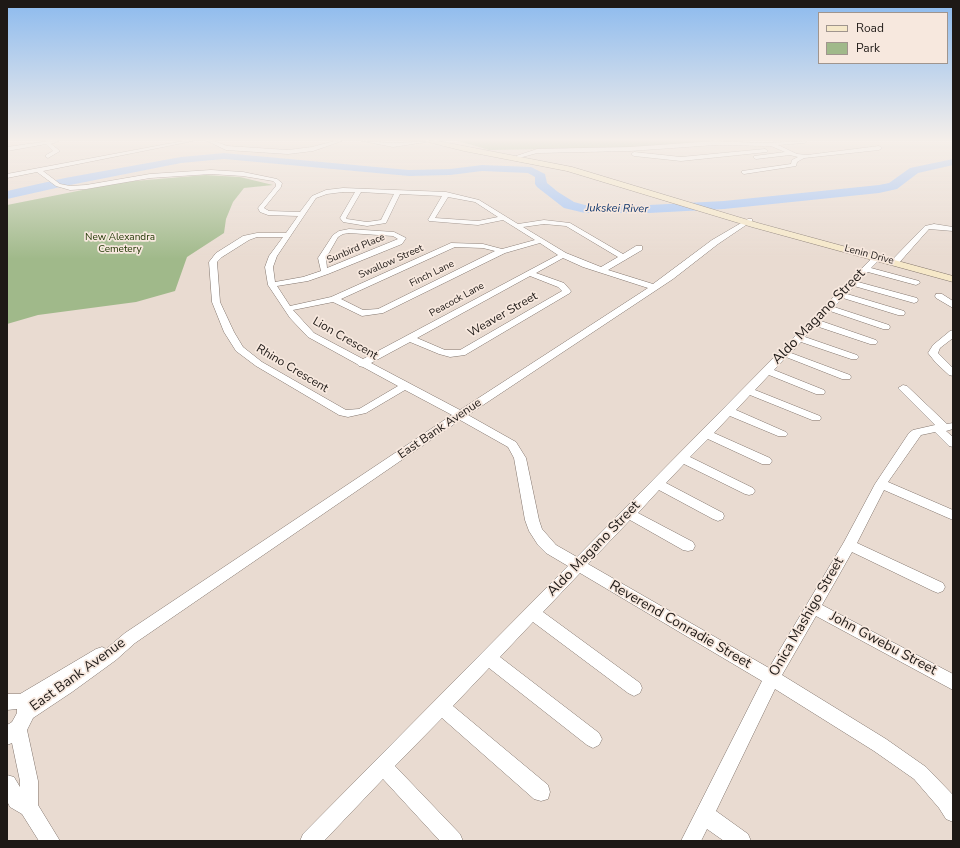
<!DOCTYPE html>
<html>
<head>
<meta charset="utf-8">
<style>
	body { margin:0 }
	#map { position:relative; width:960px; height:848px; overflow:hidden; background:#e9dbd1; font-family:"Nunito Sans",sans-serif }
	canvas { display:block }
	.frame { position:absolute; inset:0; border:8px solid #1e1916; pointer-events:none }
	.legend { position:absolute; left:818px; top:12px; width:130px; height:52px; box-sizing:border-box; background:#f7e8de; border:1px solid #a0958e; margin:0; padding:5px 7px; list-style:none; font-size:12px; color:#1e1916 }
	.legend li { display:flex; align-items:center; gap:8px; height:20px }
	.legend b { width:20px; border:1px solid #a0958e }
</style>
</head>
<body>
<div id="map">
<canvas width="960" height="848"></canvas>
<div class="frame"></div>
<ul class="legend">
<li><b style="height:5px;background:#f6e8c8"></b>Road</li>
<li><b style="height:11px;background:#a0b98a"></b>Park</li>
</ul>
</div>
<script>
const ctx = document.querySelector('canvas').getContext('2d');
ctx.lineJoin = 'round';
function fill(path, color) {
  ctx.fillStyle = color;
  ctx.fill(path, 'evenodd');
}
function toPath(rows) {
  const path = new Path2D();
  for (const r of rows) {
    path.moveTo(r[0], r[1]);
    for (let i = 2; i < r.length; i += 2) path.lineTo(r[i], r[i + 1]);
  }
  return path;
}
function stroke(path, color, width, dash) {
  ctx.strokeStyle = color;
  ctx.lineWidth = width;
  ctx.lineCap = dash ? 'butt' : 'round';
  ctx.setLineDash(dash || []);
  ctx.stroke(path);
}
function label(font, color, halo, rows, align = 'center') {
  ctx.font = font + ' "Nunito Sans",sans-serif';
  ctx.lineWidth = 3.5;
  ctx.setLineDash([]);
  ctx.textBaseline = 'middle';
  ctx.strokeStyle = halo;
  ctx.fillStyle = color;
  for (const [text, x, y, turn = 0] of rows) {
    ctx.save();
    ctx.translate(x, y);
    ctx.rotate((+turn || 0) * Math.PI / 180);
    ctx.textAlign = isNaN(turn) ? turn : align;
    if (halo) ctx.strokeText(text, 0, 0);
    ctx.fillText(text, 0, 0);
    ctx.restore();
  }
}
const green = toPath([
	[458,141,707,141,710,142,650,147,489,150],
	[205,175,240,177,273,185,244,188,233,202,226,219,224,233,187,257,175,291,136,302,38,315,7,324,7,205,123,182]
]);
const river = toPath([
	[224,153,409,170,450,169,482,165,531,167,545,174,547,183,558,192,574,202,585,205,649,205,724,201,879,185,889,183,910,168,953,159,953,165,918,173,897,189,879,193,724,209,649,213,585,213,564,208,537,187,535,184,535,177,528,173,482,171,450,175,409,176,224,159,181,163,65,186,7,199,7,191,65,178,181,157,224,153]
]);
const street = toPath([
	[49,141,59,141,51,144,60,151,48,158,46,157,46,155,53,151,46,144,7,151,7,147,49,141],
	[183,141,193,141,43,171,60,184,70,186,86,185,150,174,211,170,243,172,277,179,282,183,281,187,264,208,269,211,300,212,312,196,326,190,343,188,446,192,479,200,518,224,544,220,570,223,623,254,636,246,642,246,642,250,608,270,653,284,712,240,748,219,752,219,752,221,718,244,673,279,468,415,516,442,526,458,539,520,542,529,556,545,577,557,874,256,880,256,881,258,871,268,919,281,920,283,916,285,868,272,858,282,917,298,918,300,917,302,914,303,854,286,847,294,904,311,905,313,904,315,898,315,843,298,834,307,889,325,890,327,889,329,883,329,830,311,821,321,876,340,878,342,876,344,870,344,816,326,805,337,857,355,859,357,857,359,851,359,801,342,791,353,850,375,851,377,850,379,842,379,786,357,774,370,824,390,825,392,824,394,816,394,769,375,755,390,820,416,821,418,820,420,812,420,750,395,736,410,786,432,788,434,786,436,778,436,730,416,714,433,770,458,772,461,770,464,762,464,708,439,690,457,753,488,755,491,753,494,749,495,745,494,684,464,666,483,723,513,724,516,723,519,718,521,713,519,659,490,638,513,693,542,695,546,693,550,688,551,683,550,630,520,588,564,769,668,844,542,875,484,909,433,913,430,935,425,898,388,903,385,907,386,947,424,953,423,953,429,946,431,953,437,953,447,949,446,935,432,921,435,888,482,953,510,953,520,884,490,857,543,943,583,945,587,943,591,938,593,933,591,852,552,822,605,953,674,953,690,816,616,782,675,886,739,926,767,953,795,953,822,946,819,939,808,914,779,874,751,775,689,716,811,748,834,751,841,724,841,707,829,701,841,681,841,762,681,580,573,543,612,640,683,642,688,640,693,634,696,628,693,533,622,500,657,599,733,602,739,599,745,593,748,587,745,489,668,453,706,548,785,550,792,548,799,541,801,534,799,442,718,395,766,460,834,463,841,440,841,383,779,324,841,300,841,303,834,568,566,546,553,538,545,529,531,525,520,514,458,508,447,460,420,135,643,116,660,72,692,33,718,27,730,38,781,38,805,60,841,39,841,22,814,10,807,7,801,7,775,14,777,20,787,20,781,12,743,7,745,7,725,12,722,17,713,17,709,7,710,7,694,20,694,96,649,102,647,106,649,125,633,452,415,405,390,366,413,348,417,339,415,256,366,236,351,224,332,212,302,209,262,216,253,243,236,257,233,286,233,298,216,268,215,260,212,258,208,276,186,276,184,273,181,243,176,211,174,150,178,86,189,70,190,56,186,37,172,7,178,7,174,183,141],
	[343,192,355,192,340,218,343,222,367,226,386,223,400,194,442,196,428,220,429,221,478,225,503,220,535,240,502,249,483,244,451,243,331,297,290,306,277,286,308,281,328,274,402,244,406,238,394,232,349,229,339,231,333,235,318,258,321,271,303,277,275,282,273,267,277,256,316,198,327,194,343,192],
	[361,192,394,194,381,220,367,222,347,219,346,218,361,192],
	[448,197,475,202,498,217,478,221,435,218,448,197],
	[544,224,566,226,618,257,601,267,566,253,523,227,544,224],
	[349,233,393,236,398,239,327,268,326,258,338,237,343,234,349,233],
	[257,237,283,237,269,256,265,267,268,285,290,318,308,337,357,364,359,366,363,367,398,386,359,409,346,410,262,362,243,347,234,332,220,302,217,262,222,257,249,240,257,237],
	[540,243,558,255,363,359,314,333,293,310,333,302,362,316,383,313,505,253,540,243],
	[455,247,483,248,495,251,378,309,363,310,341,299,455,247],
	[563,258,583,267,648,288,460,410,371,363,410,342,439,354,450,357,465,355,570,293,571,291,564,283,536,273,563,258],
	[530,276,558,287,562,291,460,350,445,350,417,338,530,276],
	[207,141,214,141,227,146,288,150,312,147,334,141,342,141,313,151,288,154,226,150,207,141],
	[362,141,393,143,433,141,393,147,362,141],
	[715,141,762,143,807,141,805,143,778,145,797,154,807,155,879,146,882,148,879,150,804,158,797,162,796,166,744,174,742,173,742,171,791,164,792,160,798,157,790,155,756,159,754,158,754,156,785,152,771,146,715,145,630,151,537,153,519,158,516,156,537,149,630,147,715,141],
	[765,149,768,151,767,152,681,161,634,156,631,154,634,152,681,157,765,149],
	[934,224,953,227,953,231,929,229,898,264,892,264,892,260,925,226,934,224],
	[936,294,942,294,953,301,953,308,936,298,935,296,936,294],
	[953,330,953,338,940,348,938,353,953,368,953,376,949,375,936,363,928,353,933,345,950,331,953,330]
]);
const secondary = toPath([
	[427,141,438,141,572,167,758,223,953,276,953,282,752,227,567,171,464,151,428,142,427,141]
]);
const farParknames = [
	["New Alexandra",120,238],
	["Cemetery",120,250]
];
const farStreetnames = [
	["Sunbird Place",356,249,-23],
	["Lenin Drive",869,255,15],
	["Swallow Street",391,262,-24],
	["Finch Lane",432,274,-26],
	["Peacock Lane",457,300,-29]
];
const farWaternames = [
	["Jukskei River",617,209,1]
];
const streetNames = [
	["Weaver Street",503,315,-30],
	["Lion Crescent",345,339,30],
	["Rhino Crescent",292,369,31],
	["East Bank Avenue",440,429,-34]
];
const nearStreetnames = [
	["Aldo Magano Street",819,317,-46],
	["Aldo Magano Street",594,549,-46],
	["Onica Mashigo Street",807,617,-60],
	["Reverend Conradie Street",680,625,30],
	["John Gwebu Street",883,644,28],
	["East Bank Avenue",78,675,-36]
];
fill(green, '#a0b98a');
fill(river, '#a2c4f7');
stroke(street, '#82756d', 1);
stroke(secondary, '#82756d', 1);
fill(street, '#fff');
fill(secondary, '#f6e8c8');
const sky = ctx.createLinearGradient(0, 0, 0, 259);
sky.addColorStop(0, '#8cbaee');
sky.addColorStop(0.54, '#f5efea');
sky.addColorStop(1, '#f5efea00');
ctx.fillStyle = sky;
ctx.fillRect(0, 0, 960, 259);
label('10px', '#213704', '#f7e8de', farParknames);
label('10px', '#1e1916', '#f7e8de', farStreetnames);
label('italic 11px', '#0f366d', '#f7e8de', farWaternames);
label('12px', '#1e1916', '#f7e8de', streetNames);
label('14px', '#1e1916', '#f7e8de', nearStreetnames);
</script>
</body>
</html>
